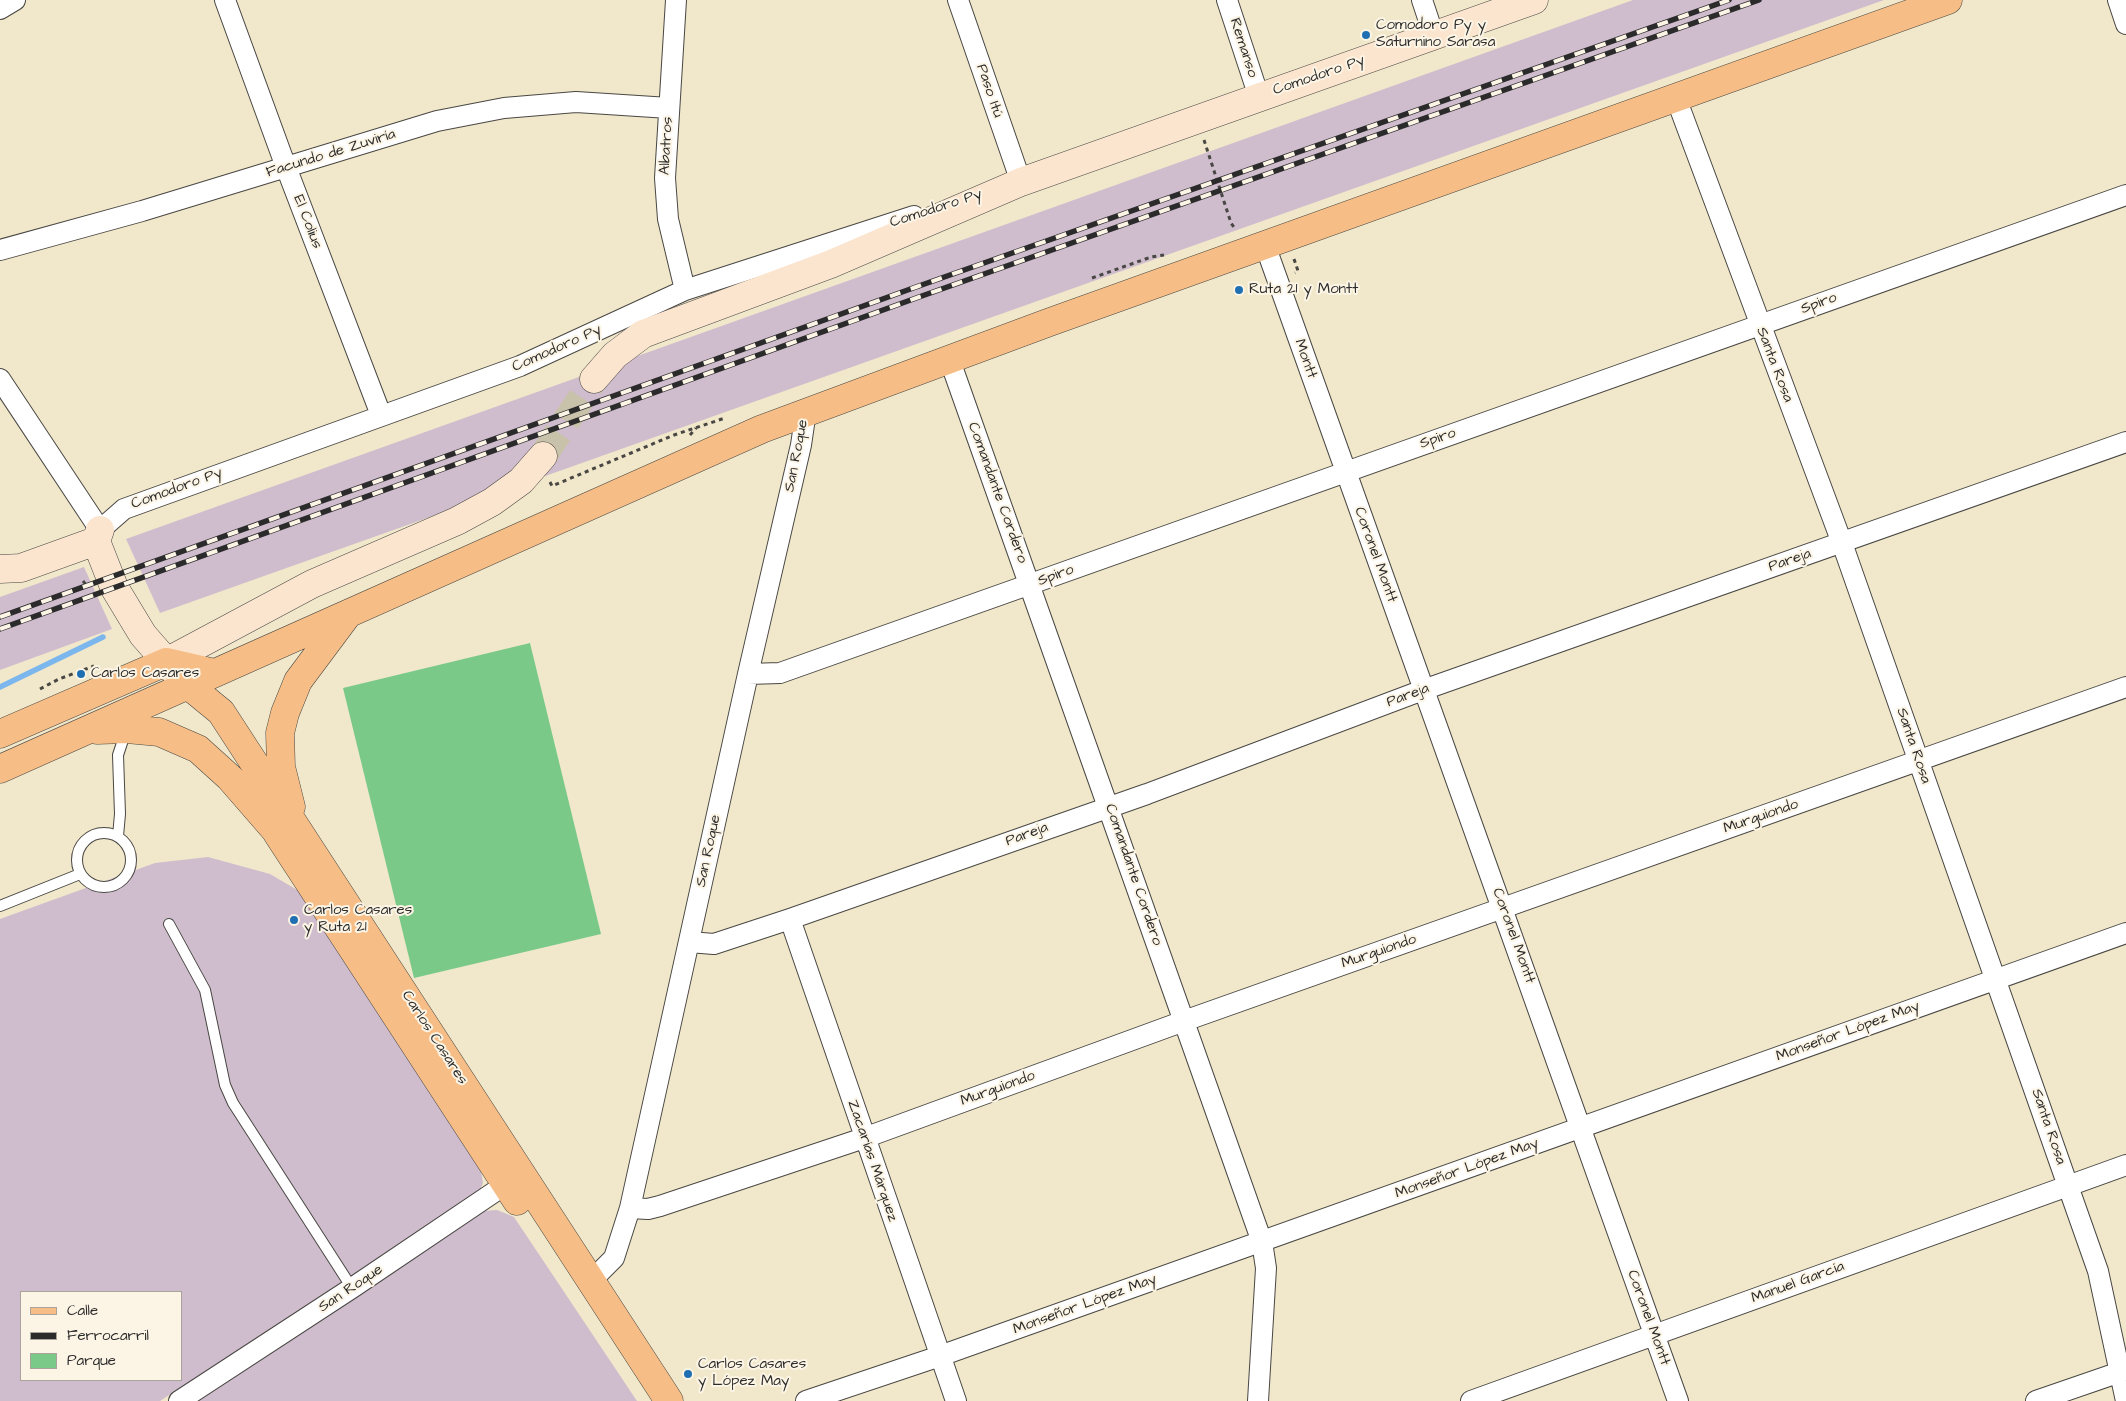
<!DOCTYPE html>
<html>
<head>
<meta charset="utf-8">
<style>
	body { margin:0 }
	#map { position:relative; width:2126px; height:1401px; overflow:hidden; background:#f1e8cb; font-family:"Architects Daughter",sans-serif }
	canvas { display:block }
	.legend { position:absolute; left:20px; top:1291px; width:162px; height:90px; box-sizing:border-box; background:#fcf5e5; border:1px solid #a8a49b; margin:0; padding:6px 9px; list-style:none; font-size:15px; color:#2b2b2b }
	.legend li { display:flex; align-items:center; gap:10px; height:25px }
	.legend b { width:25px; border:1px solid #a8a49b }
</style>
</head>
<body>
<div id="map">
<canvas width="2126" height="1401"></canvas>
<ul class="legend">
<li><b style="height:6px;background:#f6be86"></b>Calle</li>
<li><b style="height:6px;background:#2b2b2b"></b>Ferrocarril</li>
<li><b style="height:14px;background:#7ac989"></b>Parque</li>
</ul>
</div>
<script>
const ctx = document.querySelector('canvas').getContext('2d');
ctx.lineJoin = 'round';
function fill(path, color) {
  ctx.fillStyle = color;
  ctx.fill(path, 'evenodd');
}
function toPath(rows) {
  const path = new Path2D();
  for (const r of rows) {
    if (r.length === 3) {
      path.moveTo(r[0] + r[2], r[1]);
      path.arc(r[0], r[1], r[2], 0, 2 * Math.PI);
      continue;
    }
    path.moveTo(r[0], r[1]);
    for (let i = 2; i < r.length; i += 2) path.lineTo(r[i], r[i + 1]);
  }
  return path;
}
function stroke(path, color, width, dash) {
  ctx.strokeStyle = color;
  ctx.lineWidth = width;
  ctx.lineCap = dash ? 'butt' : 'round';
  ctx.setLineDash(dash || []);
  ctx.stroke(path);
}
function label(font, color, halo, rows, align = 'center') {
  ctx.font = font + ' "Architects Daughter",sans-serif';
  ctx.lineWidth = 4;
  ctx.setLineDash([]);
  ctx.textBaseline = 'middle';
  ctx.strokeStyle = halo;
  ctx.fillStyle = color;
  for (const [text, x, y, turn = 0] of rows) {
    ctx.save();
    ctx.translate(x, y);
    ctx.rotate((+turn || 0) * Math.PI / 180);
    ctx.textAlign = isNaN(turn) ? turn : align;
    if (halo) ctx.strokeText(text, 0, 0);
    ctx.fillText(text, 0, 0);
    ctx.restore();
  }
}
const industrial = toPath([
	[1633,0,1884,0,160,613,126,539],
	[84,567,112,629,0,670,0,597],
	[208,857,270,874,299,891,480,1165,483,1183,479,1192,160,1401,0,1401,0,919,155,863],
	[21,1292,181,1292,181,1380,21,1380],
	[497,1210,514,1217,637,1401,198,1401,482,1211]
]);
const green = toPath([
	[530,643,601,934,414,978,343,688]
]);
const stream = toPath([
	[0,687,103,637]
]);
const secondaryTunnel = toPath([
	[543,456,594,379]
]);
const path = toPath([
	[1204,140,1231,223,1236,230],
	[1294,259,1298,271,1295,273],
	[1092,278,1151,257,1164,255],
	[690,435,696,428],
	[550,482,552,486,674,435,725,418],
	[83,581,87,586],
	[40,689,59,679,94,666]
]);
const lane = toPath([
	[104,860,27],
	[118,836,120,814,118,755,126,731],
	[0,906,80,874],
	[169,924,205,990,225,1085,233,1103,352,1288]
]);
const street = toPath([
	[225,0,286,167,381,415],
	[676,0,665,178,668,219,685,290],
	[958,0,1021,182,1009,186],
	[1227,0,1259,97],
	[1422,0,1434,36],
	[2118,0,2126,24],
	[0,9,15,0],
	[1676,98,1842,543,2068,1186,2098,1271,2126,1401],
	[1265,245,1678,1401],
	[0,250,142,211,437,121,504,108,576,102,669,108],
	[949,358,1262,1242,1266,1268,1258,1401],
	[0,379,100,530,124,509,520,366,685,290,914,216],
	[748,674,780,673,2126,195],
	[790,919,956,1401],
	[689,942,714,944,790,919,1147,794,1423,690,2126,442],
	[630,1208,648,1209,660,1206,864,1138,1184,1021,2126,687],
	[591,1281,614,1258,630,1208,748,674,801,445,806,411],
	[179,1401,352,1288,518,1176],
	[806,1401,940,1356,2126,933],
	[1471,1401,2126,1165],
	[2036,1401,2126,1370]
]);
const secondary = toPath([
	[594,379,615,355,643,334,831,264,1021,182,1534,0],
	[100,530,96,541,114,587,143,635,178,675],
	[0,569,21,568,96,541],
	[166,662,312,584,457,521,492,502,521,481,543,456]
]);
const primary = toPath([
	[188,685,221,712,669,1401],
	[97,730,127,729,159,732,198,749,230,778,276,831],
	[0,734,166,662,214,673],
	[0,769,762,429,1050,322,1948,0],
	[291,807,281,767,280,733,285,713,298,681,348,614],
	[277,833,517,1201]
]);
const rail = toPath([
	[0,617,916,287,1729,0],
	[0,629,919,297,1759,0]
]);
const markers = [
	[1366,35,5,"#1f6fb2"],
	[1239,290,5,"#1f6fb2"],
	[81,674,5,"#1f6fb2"],
	[294,920,5,"#1f6fb2"],
	[688,1374,5,"#1f6fb2"]
];
const poiNames = [
	["Comodoro Py y",1376,26],
	["Saturnino Sarasa",1376,43],
	["Ruta 21 y Montt",1249,290],
	["Carlos Casares",91,674],
	["Carlos Casares",304,911],
	["y Ruta 21",304,928],
	["Carlos Casares",698,1365],
	["y López May",698,1382]
];
const streetNames = [
	["Remanso",1243,48,72],
	["Comodoro Py",1319,76,-19],
	["Paso Itú",989,91,71],
	["Albatros",667,146,-87],
	["Facundo de Zuviría",331,154,-17],
	["Comodoro Py",936,209,-18],
	["El Colius",307,222,69],
	["Spiro",1819,304,-20],
	["Comodoro Py",557,349,-24],
	["Montt",1305,359,70],
	["Santa Rosa",1774,365,69],
	["Spiro",1438,439,-19],
	["San Roque",797,456,-79],
	["Comodoro Py",177,489,-20],
	["Comandante Cordero",997,493,70],
	["Coronel Montt",1375,555,70],
	["Pareja",1790,561,-19],
	["Spiro",1056,576,-20],
	["Pareja",1408,696,-20],
	["Santa Rosa",1913,746,71],
	["Murguiondo",1761,817,-19],
	["Pareja",1027,835,-20],
	["San Roque",709,851,-78],
	["Comandante Cordero",1133,875,71],
	["Coronel Montt",1513,936,70],
	["Murguiondo",1379,952,-19],
	["Monseñor López May",1848,1032,-20],
	["Carlos Casares",434,1038,57],
	["Murguiondo",998,1089,-20],
	["Santa Rosa",2048,1127,71],
	["Zacarías Márquez",872,1161,71],
	["Monseñor López May",1467,1169,-20],
	["Manuel García",1798,1283,-20],
	["San Roque",351,1289,-34],
	["Monseñor López May",1085,1305,-20],
	["Coronel Montt",1648,1318,70]
];
fill(industrial, '#cfbdce');
fill(green, '#7ac989');
stroke(stream, '#7bb7ed', 5.5);
stroke(secondaryTunnel, '#c9c2ab', 28, [28, 14]);
stroke(lane, '#494743', 12);
stroke(street, '#494743', 22);
stroke(secondary, '#494743', 29);
stroke(primary, '#494743', 29);
stroke(path, '#494743', 3, [4, 4]);
stroke(lane, '#fff', 10);
stroke(street, '#fff', 20);
stroke(secondary, '#fbe5cf', 28);
stroke(primary, '#f6be86', 28);
stroke(rail, '#2b2b2b', 5.5);
stroke(rail, '#fcf5e5', 4, [11]);
for (const [x, y, r, color] of markers) {
  const dot = new Path2D();
  dot.arc(x, y, r, 0, 2 * Math.PI);
  ctx.fillStyle = color;
  ctx.fill(dot);
  stroke(dot, '#fcf5e5', 2);
}
label('15px', '#2b2b2b', '#fcf5e5', poiNames, 'left');
label('15px', '#2b2b2b', '#fcf5e5', streetNames);
</script>
</body>
</html>
